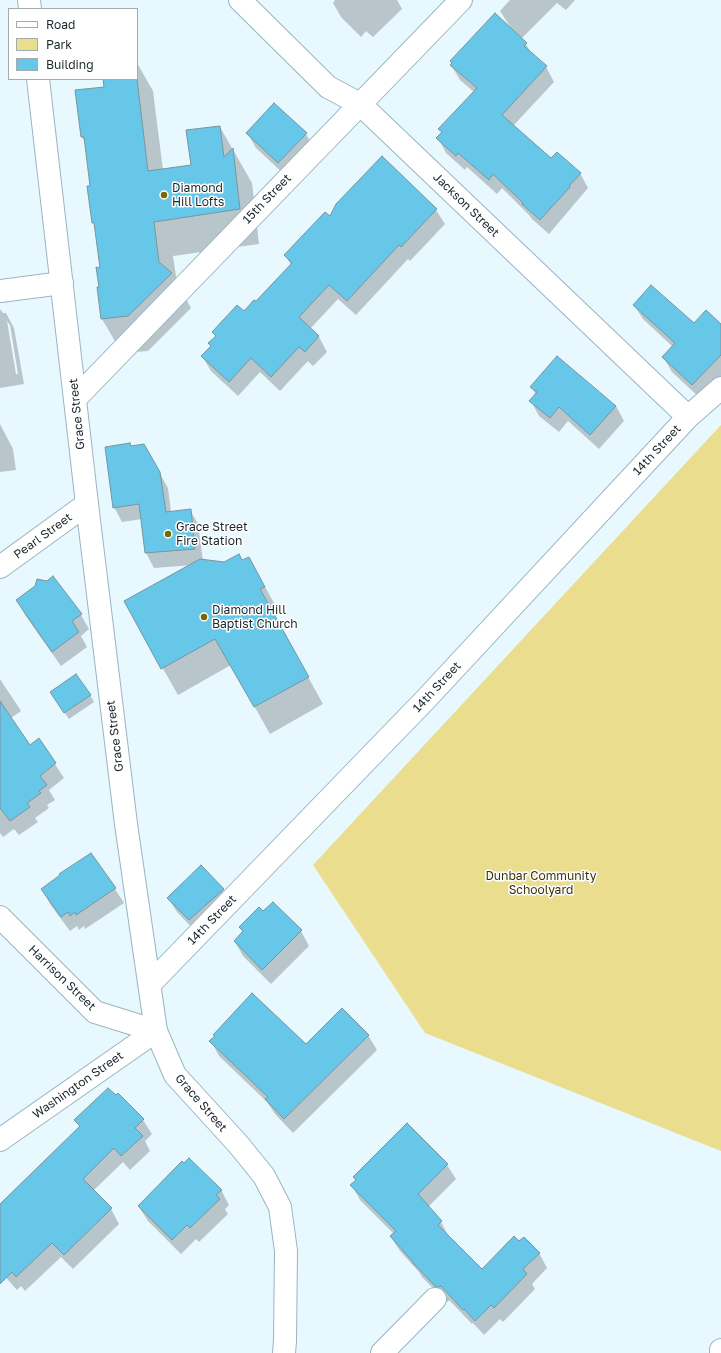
<!DOCTYPE html>
<html>
<head>
<meta charset="utf-8">
<style>
	body { margin:0 }
	#map { position:relative; width:721px; height:1353px; overflow:hidden; background:#e7f8ff; font-family:"Golos Text",sans-serif }
	canvas { display:block }
	.legend { position:absolute; left:8px; top:8px; width:130px; height:72px; box-sizing:border-box; background:#fff; border:1px solid #a4a9aa; margin:0; padding:5px 7px; list-style:none; font-size:12px; color:#1c272b }
	.legend li { display:flex; align-items:center; gap:8px; height:20px }
	.legend b { width:20px; border:1px solid #a4a9aa }
</style>
</head>
<body>
<div id="map">
<canvas width="721" height="1353"></canvas>
<ul class="legend">
<li><b style="height:5px;background:#fff"></b>Road</li>
<li><b style="height:11px;background:#eadd8d"></b>Park</li>
<li><b style="height:11px;background:#66c7e8"></b>Building</li>
</ul>
</div>
<script>
const ctx = document.querySelector('canvas').getContext('2d');
ctx.lineJoin = 'round';
function fill(path, color) {
  ctx.fillStyle = color;
  ctx.fill(path, 'evenodd');
}
function toPath(rows) {
  const path = new Path2D();
  for (const r of rows) {
    path.moveTo(r[0], r[1]);
    for (let i = 2; i < r.length; i += 2) path.lineTo(r[i], r[i + 1]);
  }
  return path;
}
function stroke(path, color, width, dash) {
  ctx.strokeStyle = color;
  ctx.lineWidth = width;
  ctx.lineCap = dash ? 'butt' : 'round';
  ctx.setLineDash(dash || []);
  ctx.stroke(path);
}
function label(font, color, halo, rows, align = 'center') {
  ctx.font = font + ' "Golos Text",sans-serif';
  ctx.lineWidth = 3;
  ctx.setLineDash([]);
  ctx.textBaseline = 'middle';
  ctx.strokeStyle = halo;
  ctx.fillStyle = color;
  for (const [text, x, y, turn = 0] of rows) {
    ctx.save();
    ctx.translate(x, y);
    ctx.rotate((+turn || 0) * Math.PI / 180);
    ctx.textAlign = isNaN(turn) ? turn : align;
    if (halo) ctx.strokeText(text, 0, 0);
    ctx.fillText(text, 0, 0);
    ctx.restore();
  }
}
const green = toPath([
	[721,425,721,1151,425,1033,313,865]
]);
const shadow = toPath([
	[335,0,397,0,402,9,373,37,366,31,361,37,341,17,333,3],
	[510,0,575,0,566,10,557,3,521,39,526,44,532,55,546,67,554,82,513,126,551,160,580,173,588,188,549,234,532,219,529,215,502,188,497,194,467,167,465,170,446,153,438,138,442,133,439,129,474,92,460,80,451,65,513,30,509,25,500,11],
	[137,63,153,91,163,170,193,166,220,127,252,183,259,244,173,256,177,283,191,308,148,351,122,353,102,319,98,288,100,287,101,269,89,187,91,187,86,144,82,137,76,91,105,87,104,79,137,79],
	[248,134,306,134,314,148,287,177,256,148],
	[382,158,436,210,445,224,410,261,408,259,356,315,338,299,310,329,319,337,327,352,313,366,308,361,280,391,260,372,238,396,211,371,202,356,211,347,210,344,216,337,213,332,244,312,256,302,291,265,285,255,330,218],
	[634,305,694,325,721,325,721,378,701,399,672,372,663,357,673,347,643,319],
	[0,309,3,313,6,313,14,328,24,384,0,388],
	[7,321,10,325,18,374,16,374],
	[531,387,616,406,624,421,599,449,568,421,559,432,539,416,531,401,536,395],
	[0,424,13,449,16,470,0,472],
	[144,446,168,488,171,512,190,510,198,524,203,561,224,563,242,562,264,585,280,614,275,617,323,704,270,734,231,665,178,695,125,602,193,565,154,568,146,553,142,519,122,522,114,507,131,447],
	[17,600,81,615,89,629,81,636,87,647,61,666,25,615],
	[0,679,21,711,11,718,30,746,39,740,64,778,49,790,55,800,47,805,49,808,35,818,38,822,19,835,14,829,3,837,0,833],
	[90,695,94,702,69,719,55,699],
	[91,854,115,889,124,903,85,929,84,926,79,930,77,926,70,931,50,904,42,889],
	[223,889,231,904,198,934,177,912,168,898],
	[263,913,301,931,309,946,271,984,243,956,235,942,243,933,240,927],
	[368,1035,377,1050,293,1133,275,1114,267,1102,219,1056,211,1041,306,1046],
	[143,1120,152,1134,145,1141,150,1151,130,1170,123,1162,93,1191,111,1209,119,1224,73,1269,61,1257,25,1291,21,1286,17,1290,0,1271,0,1205,80,1128,76,1121],
	[447,1165,456,1179,428,1207,441,1222,449,1237,482,1271,520,1242,539,1253,547,1268,532,1284,535,1289,503,1322,500,1319,484,1335,473,1323,472,1324,449,1300,448,1302,446,1301,422,1277,419,1272,400,1251,391,1237,394,1234,360,1200,352,1186,356,1181,354,1177],
	[221,1190,229,1205,225,1209,228,1214,199,1242,196,1239,181,1254,148,1221,139,1207]
]);
const building = toPath([
	[495,13,527,43,524,46,547,66,502,115,551,158,557,152,581,173,569,186,570,187,540,220,522,204,523,203,493,174,489,180,458,153,456,156,436,138,442,132,438,129,477,88,450,65,452,63,450,61,495,13],
	[103,79,137,79,148,171,191,165,186,130,220,126,224,157,233,148,240,209,154,222,159,262,172,273,128,316,101,319,97,287,99,287,96,267,100,268,94,223,92,223,87,186,90,186,84,137,81,137,75,90,104,87,103,79],
	[274,103,307,133,278,163,246,133,274,103],
	[382,156,437,209,401,247,399,245,347,301,329,285,299,317,319,336,305,352,299,347,271,377,251,358,229,382,201,356,211,346,208,343,216,336,212,332,237,305,244,311,254,300,256,301,292,263,284,255,325,212,330,216,336,204,382,156],
	[651,285,694,323,706,310,721,324,721,355,692,385,662,357,675,343,633,305,651,285],
	[557,356,616,406,590,435,559,407,550,418,529,401,537,392,530,387,557,356],
	[130,443,131,446,144,444,160,472,166,512,191,509,195,549,145,553,139,504,113,508,105,447,130,443],
	[239,554,242,560,249,557,265,587,260,589,309,677,254,707,215,639,161,669,124,601,200,559,224,562,239,554],
	[53,576,82,614,72,621,79,632,52,652,16,600,35,586,37,579,47,581,53,576],
	[76,674,91,695,64,713,50,692,76,674],
	[0,701,30,745,39,738,56,763,40,776,47,785,39,791,41,793,27,803,30,807,10,821,0,808,0,701],
	[91,853,116,888,76,915,75,912,70,916,68,912,61,917,41,889,60,875,59,874,91,853],
	[201,865,224,889,189,920,167,898,201,865],
	[273,902,302,930,262,970,234,941,243,931,239,927,259,907,263,911,273,902],
	[252,993,306,1044,342,1008,369,1035,284,1119,265,1099,268,1097,209,1041,215,1036,213,1035,252,993],
	[108,1088,116,1095,118,1093,144,1119,135,1128,143,1136,121,1156,114,1148,83,1179,112,1208,64,1255,52,1243,16,1277,12,1272,0,1284,0,1204,80,1126,74,1120,108,1088],
	[407,1123,448,1164,418,1194,442,1221,438,1225,482,1269,514,1236,519,1241,524,1237,540,1253,523,1269,527,1274,494,1308,491,1305,475,1321,464,1309,463,1310,441,1286,439,1287,436,1287,412,1262,413,1262,390,1236,396,1231,350,1185,356,1180,353,1177,407,1123],
	[189,1158,222,1190,216,1195,220,1199,190,1228,187,1225,172,1240,138,1206,182,1161,184,1163,189,1158]
]);
const minor = toPath([
	[240,0,328,87,360,104,688,417],
	[0,291,62,283],
	[75,399,461,0],
	[0,567,87,504],
	[0,917,95,1012,156,1031],
	[150,984,426,699,688,417,721,388],
	[0,1140,156,1031],
	[382,1353,435,1299],
	[721,1353,721,1350]
]);
const secondary = toPath([
	[29,0,30,9],
	[38,79,87,504,126,824,156,1031,175,1075,238,1144,264,1176,280,1207,286,1251,285,1341,284,1353]
]);
const markers = [
	[164,195,4,"#786900"],
	[168,534,4,"#786900"],
	[204,617,4,"#786900"]
];
const poiNames = [
	["Diamond",172,188],
	["Hill Lofts",172,202],
	["Grace Street",176,527],
	["Fire Station",176,541],
	["Diamond Hill",212,610],
	["Baptist Church",212,624]
];
const streetNames = [
	["15th Street",267,199,-46],
	["Jackson Street",466,205,44],
	["Grace Street",77,414,-96],
	["14th Street",657,450,-47],
	["Pearl Street",43,536,-36],
	["14th Street",437,687,-47],
	["Grace Street",115,736,-97],
	["14th Street",212,920,-46],
	["Harrison Street",62,978,44],
	["Washington Street",78,1085,-35],
	["Grace Street",201,1103,49]
];
const parkNames = [
	["Dunbar Community",541,876],
	["Schoolyard",541,890]
];
fill(green, '#eadd8d');
fill(shadow, '#0003');
fill(building, '#66c7e8');
stroke(building, '#79949f', 1);
stroke(minor, '#99b5c0', 24);
stroke(secondary, '#99b5c0', 24);
stroke(minor, '#fff', 22);
stroke(secondary, '#fff', 22);
for (const [x, y, r, color] of markers) {
  const dot = new Path2D();
  dot.arc(x, y, r, 0, 2 * Math.PI);
  ctx.fillStyle = color;
  ctx.fill(dot);
  stroke(dot, '#fff', 1.5);
}
label('12px', '#1c272b', '#fff', poiNames, 'left');
label('12px', '#1c272b', '#fff', streetNames);
label('12px', '#38320e', '#fff', parkNames);
</script>
</body>
</html>
